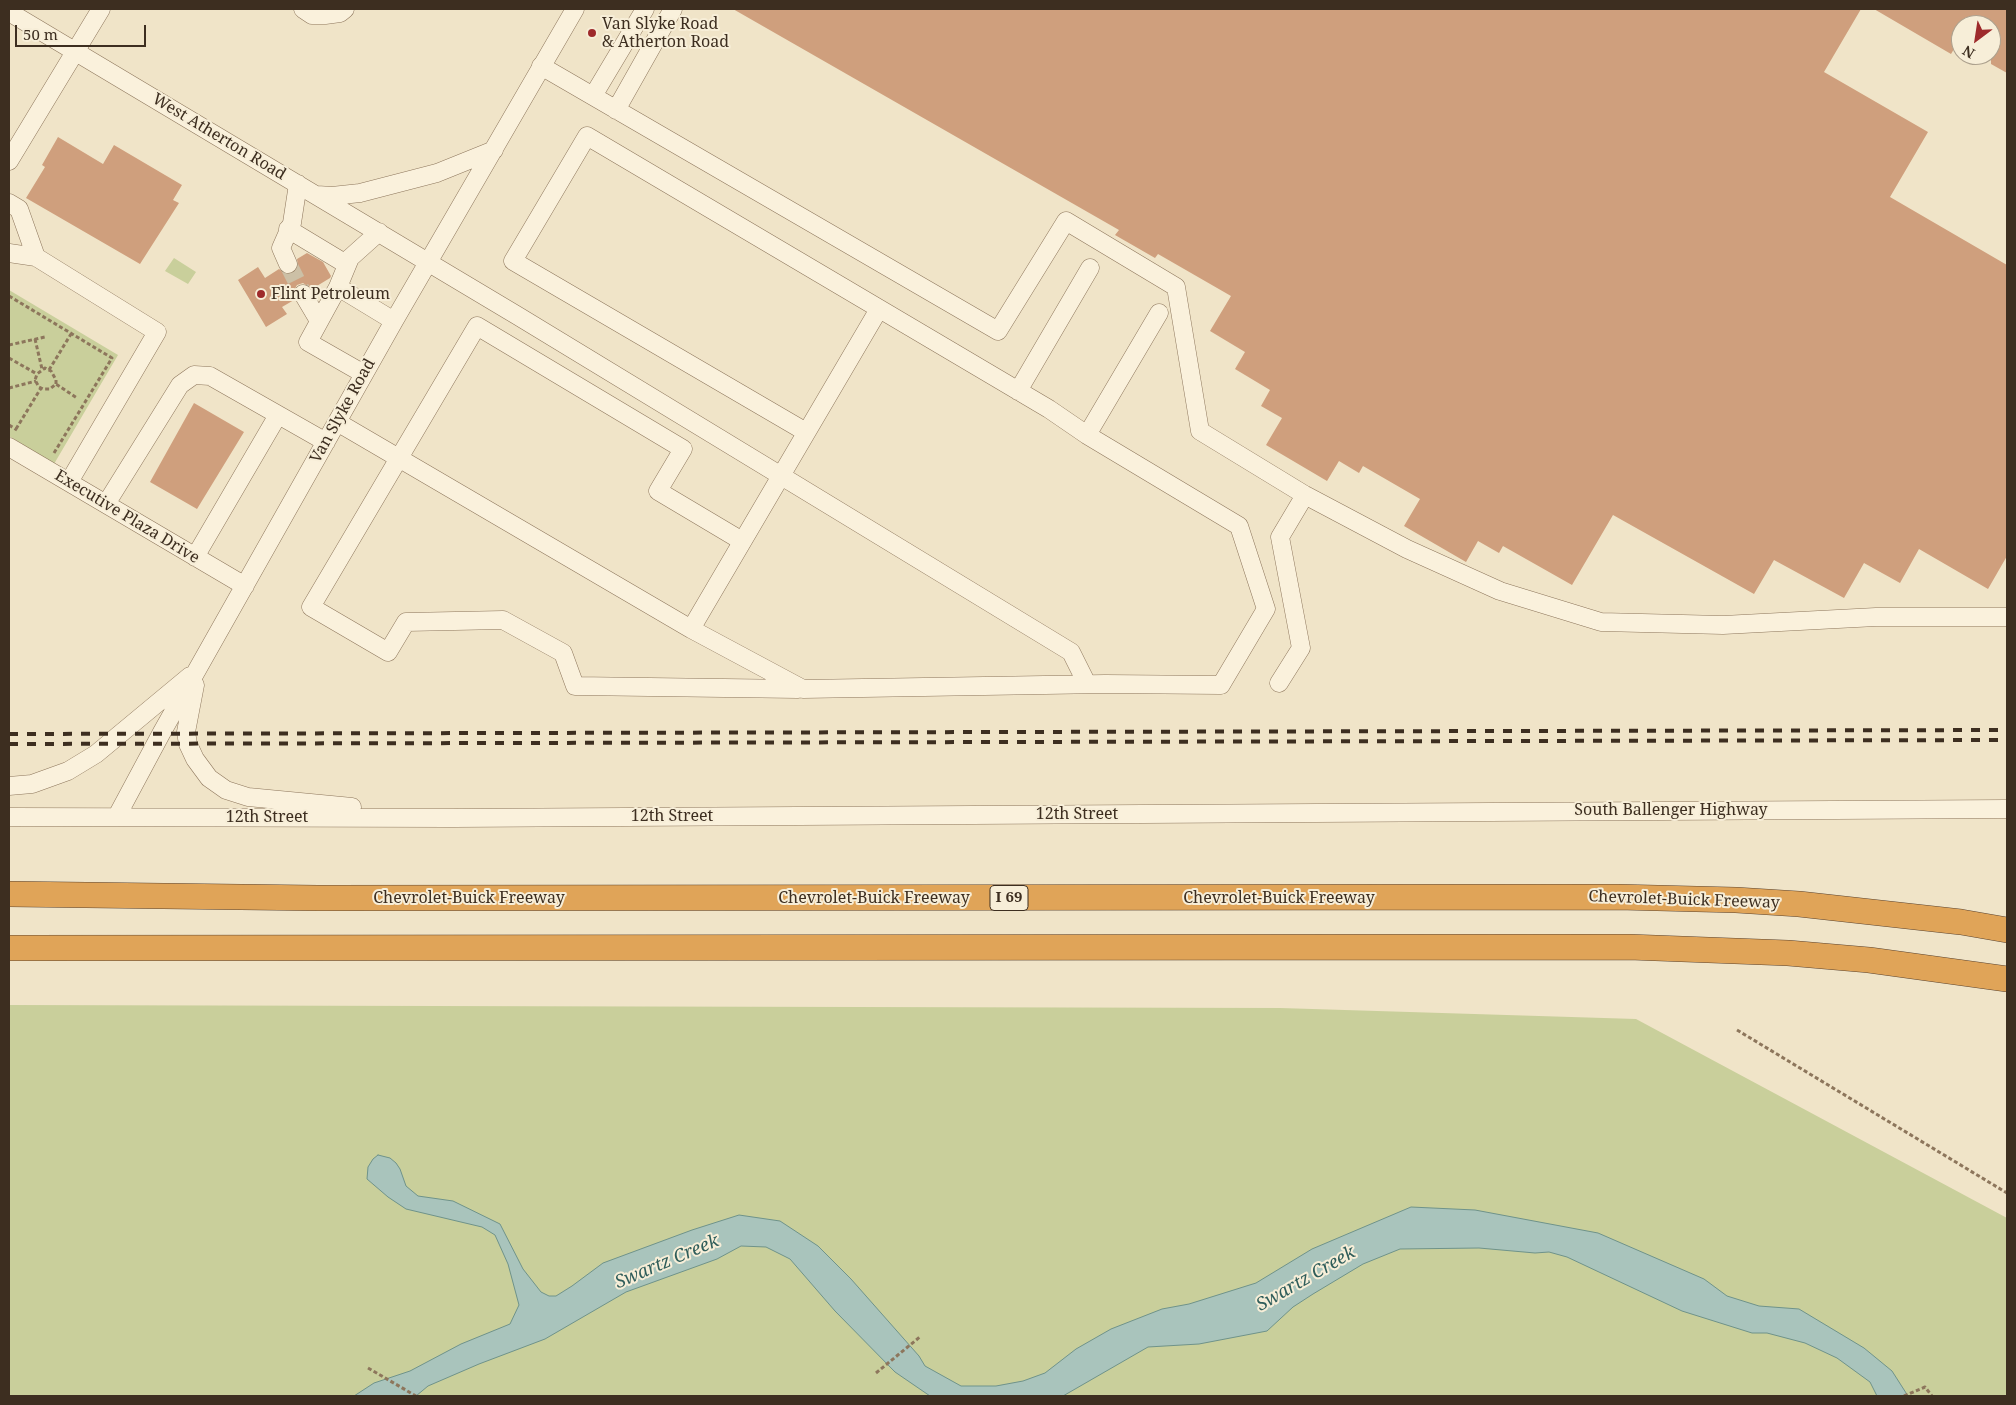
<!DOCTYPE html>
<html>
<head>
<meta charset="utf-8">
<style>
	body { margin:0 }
	#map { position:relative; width:2016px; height:1405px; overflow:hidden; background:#f0e4c8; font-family:"Noto Serif",serif }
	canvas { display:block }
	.frame { position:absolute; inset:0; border:10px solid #3d2e20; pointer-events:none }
	.north { position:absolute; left:1951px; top:15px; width:50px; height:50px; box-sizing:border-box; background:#f7eed8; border:1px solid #ada18e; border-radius:50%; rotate:211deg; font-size:14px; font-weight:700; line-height:20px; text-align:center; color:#3d2e20 }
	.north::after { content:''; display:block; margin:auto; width:18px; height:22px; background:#9e2a2b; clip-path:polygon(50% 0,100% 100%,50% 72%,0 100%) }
	.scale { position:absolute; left:15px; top:25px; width:131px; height:22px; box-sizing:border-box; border:2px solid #3d2e20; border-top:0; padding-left:6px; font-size:15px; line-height:18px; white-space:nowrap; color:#3d2e20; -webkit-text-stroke:4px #f7eed8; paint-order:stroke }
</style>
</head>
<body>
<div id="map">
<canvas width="2016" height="1405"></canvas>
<div class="frame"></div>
<div class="north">N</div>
<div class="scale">50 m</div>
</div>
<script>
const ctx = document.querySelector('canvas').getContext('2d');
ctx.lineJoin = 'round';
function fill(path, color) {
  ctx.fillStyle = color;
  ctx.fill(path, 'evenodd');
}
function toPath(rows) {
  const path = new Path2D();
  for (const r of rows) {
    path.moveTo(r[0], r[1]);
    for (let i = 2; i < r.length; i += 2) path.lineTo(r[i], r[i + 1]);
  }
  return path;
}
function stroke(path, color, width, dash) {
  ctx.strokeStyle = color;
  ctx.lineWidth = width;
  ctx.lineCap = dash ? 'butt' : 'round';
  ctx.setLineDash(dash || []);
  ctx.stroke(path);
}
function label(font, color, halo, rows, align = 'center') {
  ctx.font = font + ' "Noto Serif",serif';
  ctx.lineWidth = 4;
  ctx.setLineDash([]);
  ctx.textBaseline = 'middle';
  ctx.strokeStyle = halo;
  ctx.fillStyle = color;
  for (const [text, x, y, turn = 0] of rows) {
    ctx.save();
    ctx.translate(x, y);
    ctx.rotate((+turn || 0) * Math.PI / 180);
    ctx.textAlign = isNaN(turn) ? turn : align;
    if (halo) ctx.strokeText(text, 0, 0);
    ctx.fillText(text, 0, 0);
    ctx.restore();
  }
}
const green = toPath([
	[174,258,196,272,188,284,165,271],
	[9,290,118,355,54,464,9,436],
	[9,1005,1280,1008,1636,1019,2007,1218,2007,1396,9,1396]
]);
const water = toPath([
	[378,1155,390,1158,396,1163,400,1169,406,1186,418,1196,453,1201,500,1224,523,1269,541,1292,549,1296,556,1296,572,1286,603,1263,692,1230,739,1215,780,1221,818,1246,851,1279,919,1356,925,1366,961,1386,996,1386,1023,1381,1045,1373,1076,1349,1111,1329,1162,1309,1189,1304,1256,1283,1312,1249,1411,1207,1475,1210,1598,1233,1704,1279,1727,1296,1759,1306,1799,1309,1864,1348,1892,1371,1908,1396,1877,1396,1870,1382,1837,1358,1805,1343,1767,1333,1752,1333,1682,1311,1567,1257,1549,1252,1535,1253,1479,1248,1400,1249,1363,1264,1313,1294,1293,1307,1267,1331,1199,1344,1148,1347,1063,1396,930,1396,895,1372,835,1311,790,1259,766,1247,741,1246,717,1259,626,1292,545,1339,479,1364,428,1386,416,1396,354,1396,374,1383,410,1371,461,1344,510,1324,519,1305,508,1264,495,1235,482,1227,406,1209,388,1197,367,1179,368,1167,373,1159,378,1155]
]);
const building = toPath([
	[733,9,1861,9,1824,72,1928,132,1890,197,2007,265,2007,556,1988,589,1919,549,1900,583,1864,563,1844,598,1774,560,1754,594,1613,515,1572,585,1503,546,1499,553,1478,541,1466,562,1404,526,1420,499,1363,466,1359,473,1339,461,1327,481,1266,445,1282,418,1261,406,1270,390,1235,369,1245,352,1210,331,1231,296,1158,254,1155,258,1115,235,1119,230],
	[1874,9,2007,9,2007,73,1991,64,1991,25,1961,25,1961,46,1957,44,1951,54],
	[58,137,103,164,114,145,182,185,173,200,179,203,140,264,26,198,45,167,42,165],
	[307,253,323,262,331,276,330,278,312,289,303,283,297,285,292,294,294,300,282,307,287,314,266,327,238,280,258,267,265,278,279,269,286,274,292,274,296,271,298,266,297,259],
	[194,403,244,432,197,509,150,482]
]);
const minorTunnel = toPath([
	[288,264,303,294]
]);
const path = toPath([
	[9,296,112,358,54,453],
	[35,339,42,369],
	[9,345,45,337],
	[9,358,37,374],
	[49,370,71,334],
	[56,384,56,380,51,371,45,368,37,374,35,380,39,387,43,389,50,389,56,384,77,398],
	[9,388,36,381],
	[9,425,17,430],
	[16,429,41,388],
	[1737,1030,2007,1193],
	[368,1368,416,1396],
	[876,1373,921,1336],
	[1904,1396,1925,1387,1932,1396]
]);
const minor = toPath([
	[303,9,312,15,325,15,340,13,345,9],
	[9,12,518,316,1071,652,1087,684],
	[541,66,998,331,1066,221,1176,287,1200,431,1305,495,1407,549,1500,591,1601,622,1723,625,1876,617,2007,617],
	[593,96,645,9],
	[616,110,673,9],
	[9,161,101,9],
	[317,195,332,196,360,193,437,173,494,150],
	[9,203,19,209,36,257],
	[288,229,346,264],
	[9,253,36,257,157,332,69,482],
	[288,264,281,248,292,223,298,184],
	[338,287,350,258,379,232],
	[303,294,319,321],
	[364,374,308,342,338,287,394,321],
	[1018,391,1090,268],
	[337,422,691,629,803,689,1105,684,1221,685,1266,609,1239,526,1087,435,1159,313],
	[806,432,513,261,587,136,1049,409,1087,435],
	[9,447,245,586],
	[106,504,180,385,194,375,210,376,326,442],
	[742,541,658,491,683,449,477,326,311,607,388,652,406,622,503,620,563,653,575,686,798,689],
	[195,557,278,415],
	[691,629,879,309],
	[1279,683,1301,648,1280,537,1305,495],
	[195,685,186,732,188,744,195,759,209,778,226,790,248,797,352,807],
	[9,786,32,784,68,771,96,754,190,676],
	[117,816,162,732,394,321,575,9],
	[9,817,453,818,2007,809]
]);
const highway = toPath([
	[9,894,318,898,1618,897,1736,900,1799,904,1961,922,2007,930],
	[9,948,1629,947,1788,953,1869,960,2007,979]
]);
const rail = toPath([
	[9,734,2007,730],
	[9,744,2007,740]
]);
const markers = [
	[592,33,5,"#9e2a2b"],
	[261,294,5,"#9e2a2b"]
];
const shields = [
	[1009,898,38]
];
const shieldNames = [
	["I 69",1009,898]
];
const poiNames = [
	["Van Slyke Road",602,24],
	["& Atherton Road",602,42],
	["Flint Petroleum",271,294]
];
const streetNames = [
	["West Atherton Road",219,137,31],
	["Van Slyke Road",343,411,-61],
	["Executive Plaza Drive",127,517,31],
	["South Ballenger Highway",1671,810],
	["12th Street",1077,814],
	["12th Street",672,816],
	["12th Street",267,817],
	["Chevrolet-Buick Freeway",469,898],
	["Chevrolet-Buick Freeway",874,898],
	["Chevrolet-Buick Freeway",1279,898],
	["Chevrolet-Buick Freeway",1684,900,2]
];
const waterNames = [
	["Swartz Creek",667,1262,-23],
	["Swartz Creek",1306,1279,-30]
];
fill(green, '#c9cf9b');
fill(water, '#a9c4bc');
stroke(water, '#6f938a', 1);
fill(building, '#cf9f7d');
stroke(minorTunnel, '#ccc0a6', 18, [18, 9]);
stroke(minor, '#8d765c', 19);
stroke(highway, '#5b4430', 26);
stroke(path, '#8d765c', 3, [4, 2.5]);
stroke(minor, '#faf1dc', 18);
stroke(highway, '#e0a458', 25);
stroke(rail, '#3d2e20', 4, [9, 9]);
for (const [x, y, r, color] of markers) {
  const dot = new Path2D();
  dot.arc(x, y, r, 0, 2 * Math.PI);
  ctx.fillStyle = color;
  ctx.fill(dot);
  stroke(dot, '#f7eed8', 2);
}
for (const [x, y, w] of shields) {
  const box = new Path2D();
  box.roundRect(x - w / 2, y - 12.5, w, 25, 4);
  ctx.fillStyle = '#f7eed8';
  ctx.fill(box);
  stroke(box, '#3d2e20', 1);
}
label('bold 15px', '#3d2e20', null, shieldNames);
label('16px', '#3d2e20', '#f7eed8', poiNames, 'left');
label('16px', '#3d2e20', '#f7eed8', streetNames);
label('italic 18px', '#2f5d5a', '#f7eed8', waterNames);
</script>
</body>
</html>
